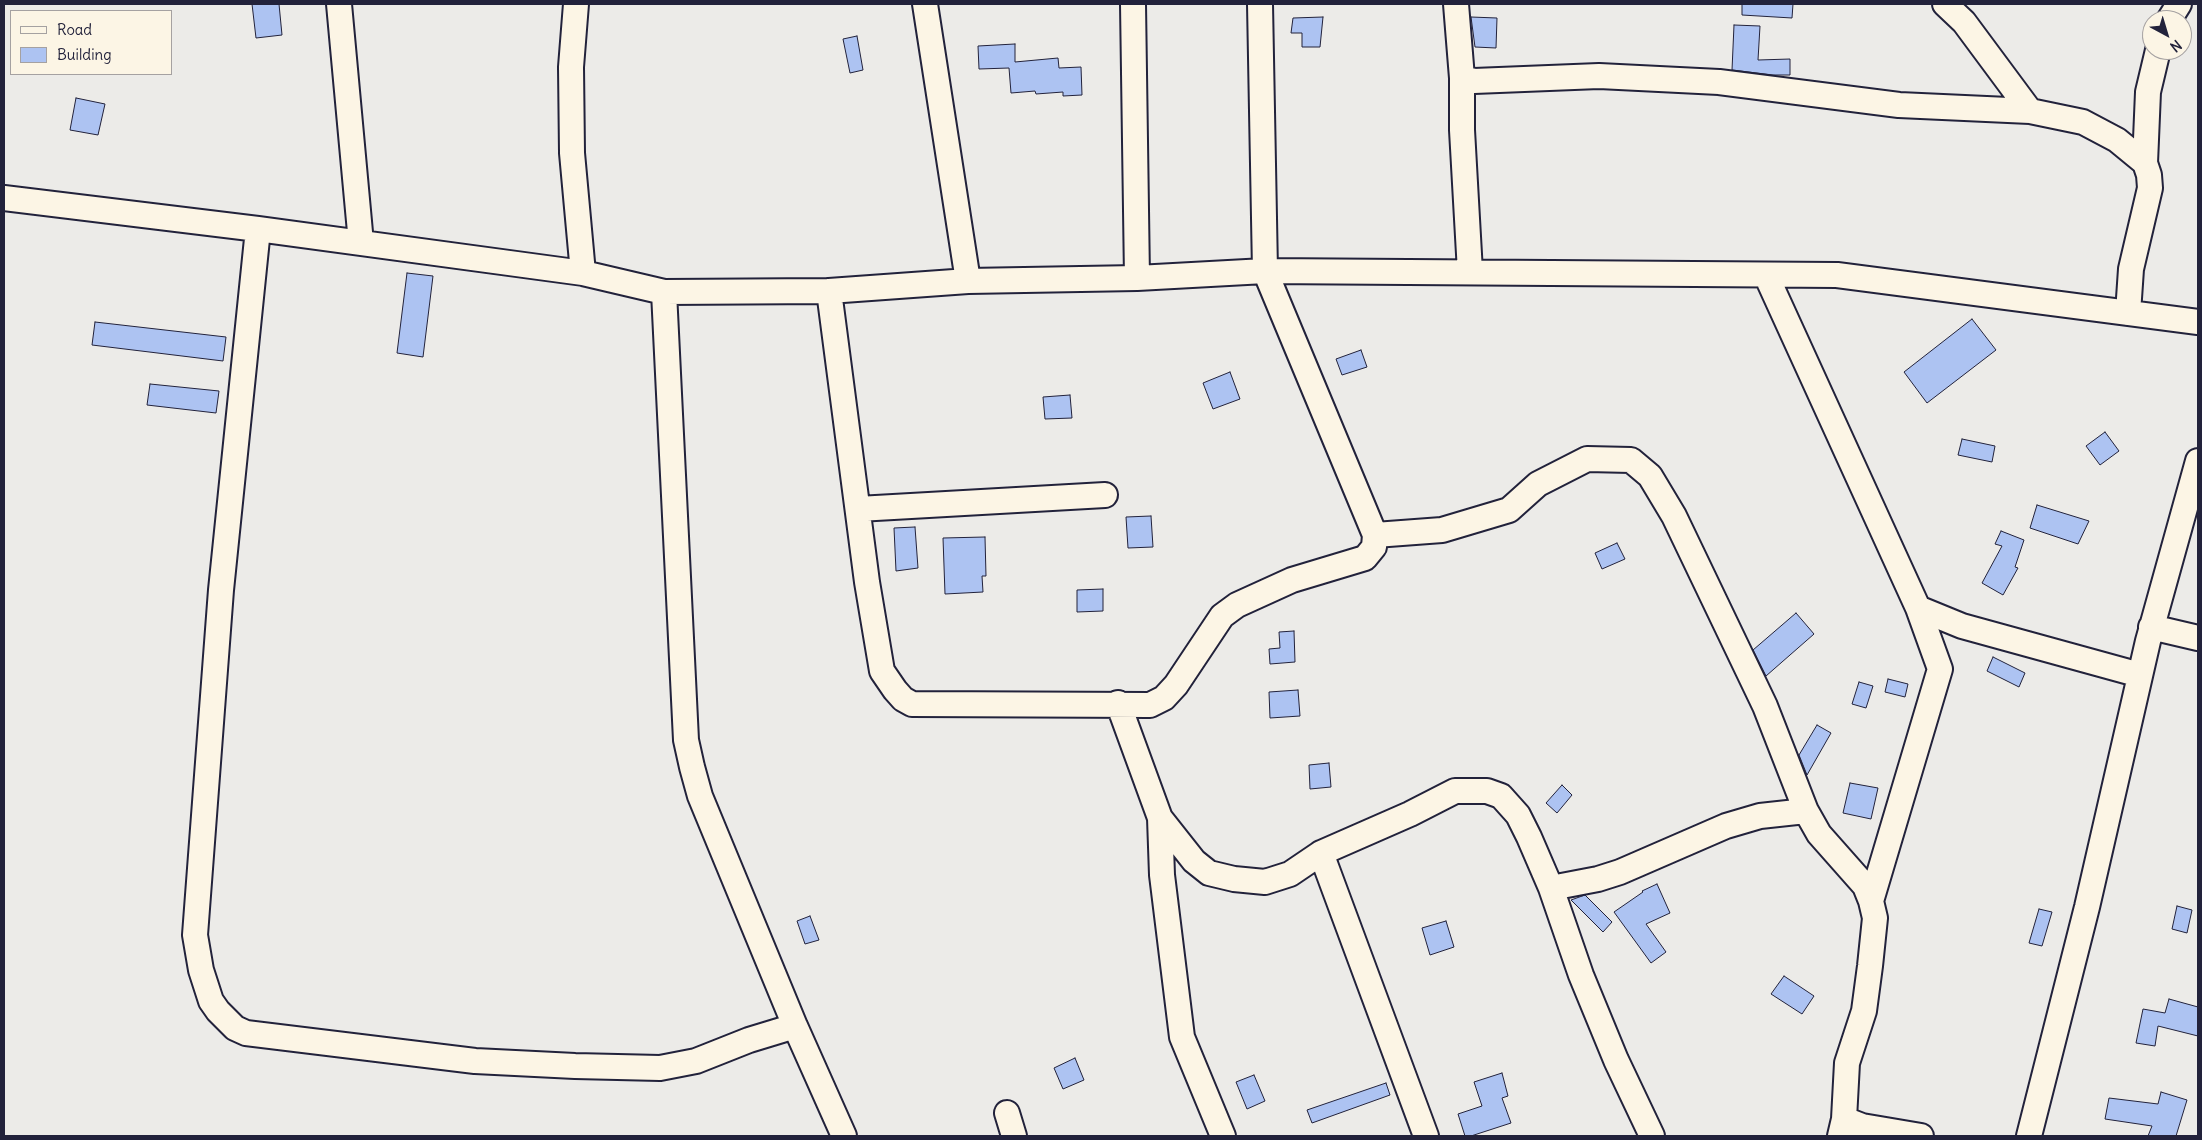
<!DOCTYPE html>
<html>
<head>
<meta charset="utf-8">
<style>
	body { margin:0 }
	#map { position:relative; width:2202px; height:1140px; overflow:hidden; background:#ecebe8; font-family:Delius,sans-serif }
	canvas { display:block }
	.frame { position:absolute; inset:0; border:5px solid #22223b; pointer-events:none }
	.legend { position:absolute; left:10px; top:10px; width:162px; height:65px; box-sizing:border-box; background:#fcf5e5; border:1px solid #a5a1a1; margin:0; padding:6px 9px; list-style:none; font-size:15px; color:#22223b }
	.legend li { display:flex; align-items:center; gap:10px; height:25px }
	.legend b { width:25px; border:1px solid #a5a1a1 }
	.north { position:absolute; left:2142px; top:10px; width:50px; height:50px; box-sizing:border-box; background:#fcf5e5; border:1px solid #a5a1a1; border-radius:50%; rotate:141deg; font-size:14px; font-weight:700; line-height:20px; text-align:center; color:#22223b }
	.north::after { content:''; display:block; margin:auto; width:18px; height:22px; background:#22223b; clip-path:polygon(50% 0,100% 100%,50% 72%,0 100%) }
</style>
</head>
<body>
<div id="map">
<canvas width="2202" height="1140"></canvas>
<div class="frame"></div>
<ul class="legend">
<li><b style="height:6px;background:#fcf5e5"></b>Road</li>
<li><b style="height:14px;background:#adc3f2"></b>Building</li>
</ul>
<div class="north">N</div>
</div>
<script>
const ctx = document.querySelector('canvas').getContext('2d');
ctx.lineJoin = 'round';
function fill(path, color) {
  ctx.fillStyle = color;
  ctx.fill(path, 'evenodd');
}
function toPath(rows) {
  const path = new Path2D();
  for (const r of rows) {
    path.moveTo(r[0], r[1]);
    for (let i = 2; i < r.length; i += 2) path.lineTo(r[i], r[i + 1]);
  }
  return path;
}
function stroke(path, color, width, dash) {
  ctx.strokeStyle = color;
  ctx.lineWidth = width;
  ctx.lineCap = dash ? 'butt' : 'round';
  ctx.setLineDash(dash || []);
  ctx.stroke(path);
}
const building = toPath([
	[252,4,279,4,282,35,256,38,252,4],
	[1742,4,1793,4,1792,18,1742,15,1742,4],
	[1323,17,1320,47,1302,47,1302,33,1291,33,1293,18,1323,17],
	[1471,17,1497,18,1496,48,1475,47,1471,17],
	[1734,25,1760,26,1758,60,1790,59,1790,75,1773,75,1732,70,1734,25],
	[857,36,863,70,850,73,843,39,857,36],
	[1015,44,1015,62,1058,58,1059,68,1081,67,1082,95,1063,96,1063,92,1036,94,1035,91,1011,93,1009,68,979,69,978,46,1015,44],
	[76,98,105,104,98,135,70,130,76,98],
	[407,273,433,276,423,357,397,353,407,273],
	[1972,319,1996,350,1927,403,1904,372,1972,319],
	[95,322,226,337,223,361,92,345,95,322],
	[1361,350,1367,367,1342,375,1336,359,1361,350],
	[1230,372,1240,399,1213,409,1203,383,1230,372],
	[150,384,219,391,216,413,147,405,150,384],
	[1070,395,1072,418,1045,419,1043,397,1070,395],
	[2105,432,2119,451,2100,465,2086,446,2105,432],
	[1962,439,1995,446,1992,462,1958,455,1962,439],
	[2037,505,2089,521,2078,544,2030,528,2037,505],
	[1151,516,1153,547,1128,548,1126,517,1151,516],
	[915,527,918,568,896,571,894,528,915,527],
	[2001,531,2024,540,2015,567,2018,568,2003,595,1982,583,2002,546,1995,544,2001,531],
	[985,537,986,576,982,576,983,592,945,594,943,538,985,537],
	[1617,543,1625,559,1602,569,1595,553,1617,543],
	[1103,589,1103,611,1077,612,1077,590,1103,589],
	[1796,613,1814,634,1766,676,1753,650,1796,613],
	[1294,631,1295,662,1270,664,1269,649,1280,648,1279,632,1294,631],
	[1993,657,2025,673,2019,687,1987,671,1993,657],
	[1888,679,1908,684,1905,697,1885,692,1888,679],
	[1859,682,1873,686,1866,708,1852,704,1859,682],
	[1298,690,1300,716,1270,718,1269,692,1298,690],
	[1817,725,1831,733,1807,775,1799,755,1817,725],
	[1329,763,1331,787,1310,789,1309,765,1329,763],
	[1850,783,1878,788,1871,819,1843,813,1850,783],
	[1562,785,1572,795,1557,813,1546,803,1562,785],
	[1657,884,1670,913,1646,924,1666,952,1651,963,1614,912,1643,892,1642,891,1657,884],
	[1585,895,1612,922,1603,932,1571,900,1585,895],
	[2177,906,2192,910,2187,933,2172,929,2177,906],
	[2039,909,2052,912,2042,946,2029,943,2039,909],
	[810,916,819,940,805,944,797,921,810,916],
	[1446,921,1454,947,1430,955,1422,928,1446,921],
	[1784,976,1814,996,1802,1014,1771,994,1784,976],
	[2169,999,2198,1007,2198,1036,2158,1026,2155,1046,2136,1043,2143,1009,2165,1013,2169,999],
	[1075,1058,1084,1080,1063,1089,1054,1068,1075,1058],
	[1502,1073,1508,1096,1502,1098,1511,1123,1471,1136,1465,1136,1458,1114,1482,1106,1474,1082,1502,1073],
	[1254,1075,1265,1101,1247,1109,1236,1082,1254,1075],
	[1386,1083,1390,1095,1312,1123,1307,1110,1386,1083],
	[2161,1092,2187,1100,2176,1136,2148,1136,2152,1126,2105,1119,2109,1098,2158,1104,2161,1092]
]);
const minor = toPath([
	[339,4,361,243],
	[576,4,571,67,572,153,583,273],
	[925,4,968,281],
	[1133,4,1137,278],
	[1456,4,1462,78,1462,130,1470,272],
	[1945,4,1964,22,2030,111],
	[2169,20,2179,4],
	[1462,78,1474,81,1599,76,1719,82,1899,105,2030,111,2083,122,2117,140,2145,163],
	[4,198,258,229,583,273,664,292,829,291,968,281,1137,278,1265,271,1837,275,2198,322],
	[258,229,221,590,195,935,201,970,211,1001,218,1011,235,1028,246,1033,475,1061,575,1066,660,1068,696,1061,749,1040,795,1026],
	[1766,275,1918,608,1940,669,1871,901],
	[829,291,867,582,882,671,895,690,903,699,912,704,1150,705,1164,698,1176,685,1222,616,1237,605,1292,580,1365,558,1374,547,1375,535,1265,271,1260,4],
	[664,292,686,740,692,767,700,796,795,1026,844,1136],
	[2128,313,2131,269,2150,188,2149,175,2145,163,2148,92,2158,50],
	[858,509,1105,495],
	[1375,535,1442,530,1509,510,1538,484,1587,459,1631,460,1650,476,1674,516,1765,706,1806,811,1819,834,1865,886,1871,901,1875,918,1870,966,1864,1011,1847,1063,1844,1119,1840,1136],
	[1918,608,1962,626,2140,675],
	[2151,627,2198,638],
	[1118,703,1160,818,1194,861,1209,873,1234,879,1265,882,1290,874,1321,853,1410,814,1455,791,1487,791,1501,796,1518,815,1529,837,1551,888,1581,975,1616,1060,1652,1136],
	[1160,818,1162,875,1182,1037,1223,1136],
	[1321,853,1426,1136],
	[1551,888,1598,879,1620,872,1726,826,1760,816,1806,811],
	[1007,1113,1014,1136],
	[1844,1119,1862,1126,1921,1136],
	[2029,1136,2087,907,2148,641,2198,461]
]);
fill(building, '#adc3f2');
stroke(building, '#22223b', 1);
stroke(minor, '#22223b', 28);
stroke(minor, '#fcf5e5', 24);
</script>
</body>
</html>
